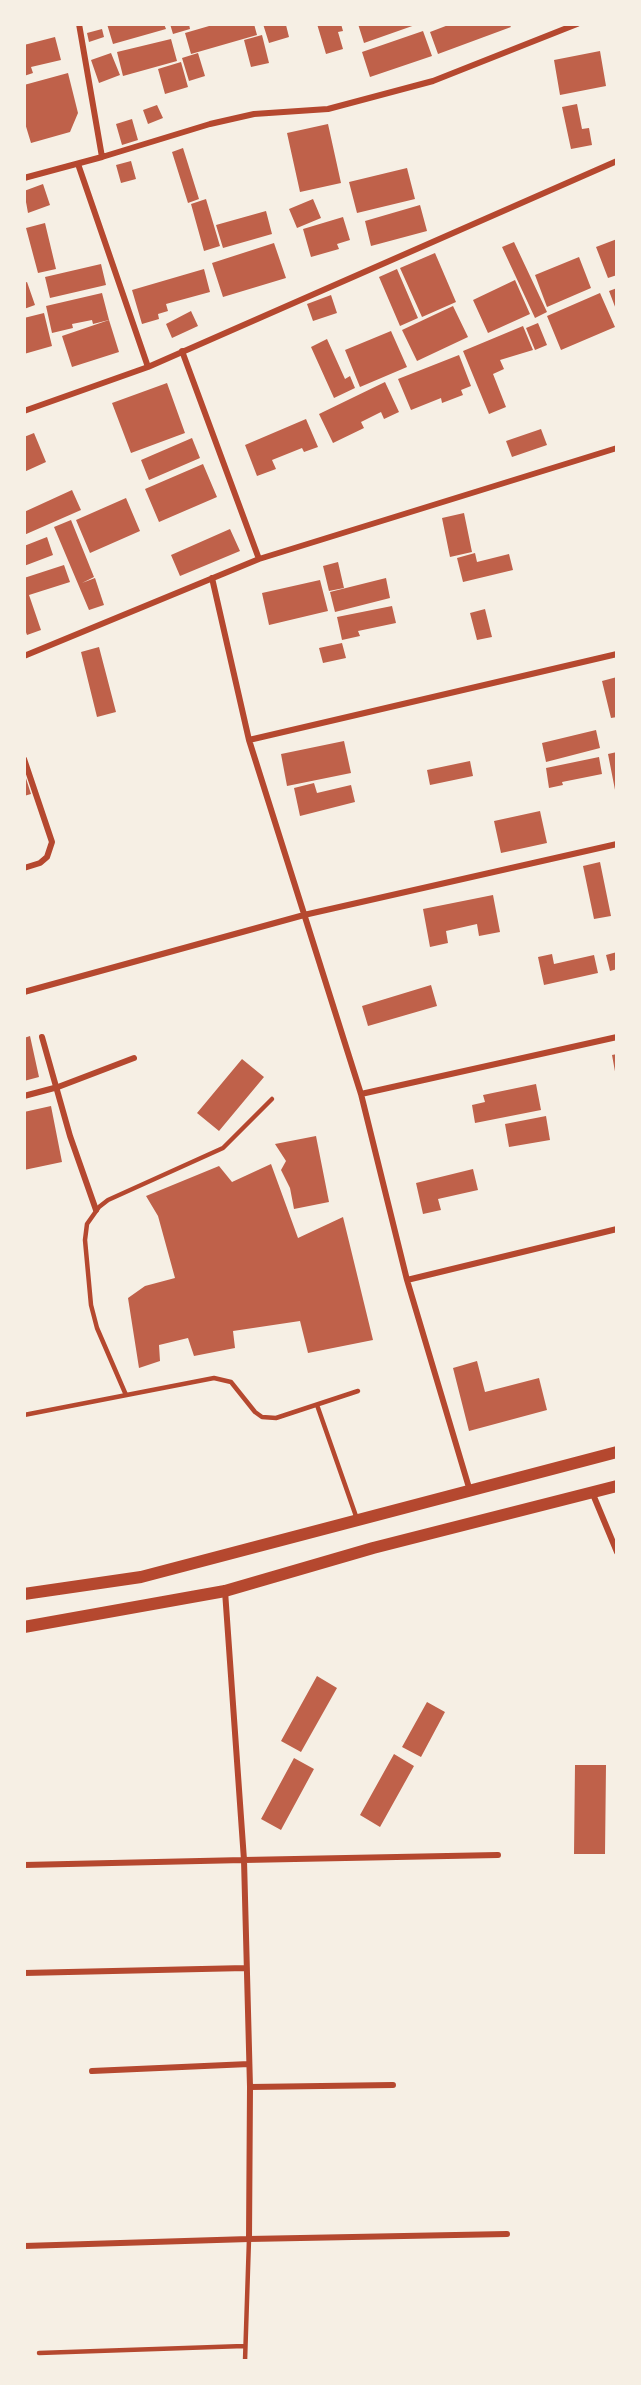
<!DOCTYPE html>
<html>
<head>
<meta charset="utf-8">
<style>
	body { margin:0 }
	#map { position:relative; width:641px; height:2385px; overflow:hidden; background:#f6efe4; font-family:Jost,sans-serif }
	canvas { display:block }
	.frame { position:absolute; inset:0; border:26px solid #f6efe4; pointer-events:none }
</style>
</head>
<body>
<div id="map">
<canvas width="641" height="2385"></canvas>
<div class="frame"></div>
</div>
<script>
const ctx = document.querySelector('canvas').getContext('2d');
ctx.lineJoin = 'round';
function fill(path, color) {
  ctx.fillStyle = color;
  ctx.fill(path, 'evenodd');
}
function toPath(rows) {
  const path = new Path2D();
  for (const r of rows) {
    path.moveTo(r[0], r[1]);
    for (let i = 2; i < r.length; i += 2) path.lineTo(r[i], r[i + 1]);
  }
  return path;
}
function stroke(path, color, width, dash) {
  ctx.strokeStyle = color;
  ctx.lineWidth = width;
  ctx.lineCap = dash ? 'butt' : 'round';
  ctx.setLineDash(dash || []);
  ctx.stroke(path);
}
const building = toPath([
	[107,24,164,24,166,29,113,44],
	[170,24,189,24,190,29,173,34],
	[216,24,254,24,257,35,191,54,185,33],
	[263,24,286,25,289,37,269,43],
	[317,24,341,24,343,31,338,32,343,49,326,54],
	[358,24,418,24,364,43],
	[451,24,509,24,511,27,438,54,430,32],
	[102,29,104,37,89,42,87,33],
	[423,31,432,56,370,77,362,52],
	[262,35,269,63,251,67,244,40],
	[55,37,61,60,31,67,33,73,24,76,24,45],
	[171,39,177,61,123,76,117,52],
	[600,51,606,86,560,95,554,60],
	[111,53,120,75,99,83,91,60],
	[198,53,205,76,189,81,182,58],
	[181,62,188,87,165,94,158,69],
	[68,73,78,113,70,132,31,143,24,120,24,85],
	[577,104,582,129,589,128,592,145,571,149,562,107],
	[157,105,163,118,148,124,143,110],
	[132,119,138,140,122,145,116,124],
	[328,124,341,183,300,192,287,133],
	[183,148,199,199,188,203,172,152],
	[131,161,136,179,121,183,116,165],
	[407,168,415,199,357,213,349,182],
	[43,184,50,205,28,213,24,191],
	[206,199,220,246,204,251,191,204],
	[313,199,321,218,297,228,289,209],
	[420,205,427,231,371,246,365,221],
	[266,211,272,234,223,248,216,225],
	[343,217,350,240,337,244,339,249,311,257,303,229],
	[45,223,56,269,38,273,26,228],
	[617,239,617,275,608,278,596,247],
	[514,242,547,312,535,318,502,247],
	[274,243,286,278,223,297,212,263],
	[435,253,456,302,422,317,400,268],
	[579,257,591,288,547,307,535,275],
	[101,264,106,285,50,298,45,277],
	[204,269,210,292,166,304,168,311,158,314,159,319,142,324,132,290],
	[397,269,418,318,400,326,379,277],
	[515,280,530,314,488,333,473,300],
	[27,282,35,305,24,309,24,283],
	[617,288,617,312,609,291],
	[102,293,109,320,93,324,92,320,72,324,73,328,52,333,46,306],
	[600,293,615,327,561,350,547,316],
	[331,295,337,313,313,321,307,304],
	[453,306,468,337,417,361,402,330],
	[191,311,198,326,172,338,166,324],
	[44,313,52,346,24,354,24,318],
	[109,320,119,352,72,367,62,336],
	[538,323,547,345,535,350,526,328],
	[523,326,533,350,500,360,504,369,493,374,506,407,489,414,463,351],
	[391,331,407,367,360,387,345,350],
	[327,339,345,379,350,376,355,388,334,398,311,347],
	[459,355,471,386,461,390,463,395,442,403,441,398,411,410,398,379],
	[385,382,399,412,384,419,381,412,361,422,364,428,333,443,319,414],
	[167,383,185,433,131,453,112,403],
	[306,419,318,447,304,452,302,448,272,460,276,469,257,476,245,445],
	[541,429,547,445,512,457,506,441],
	[34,433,46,462,24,472,24,437],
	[192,438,200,458,149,480,141,460],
	[203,464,217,497,159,522,145,489],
	[72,490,81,510,24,535,24,512],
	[126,498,140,531,90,553,76,520],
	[464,513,472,552,450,557,442,518],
	[71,520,94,577,82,583,95,578,104,605,89,610,54,527],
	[230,529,240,551,180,576,171,555],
	[47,537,53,555,24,566,24,546],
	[475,553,477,562,509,554,513,570,463,582,457,558],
	[338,562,344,588,329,591,323,566],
	[64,565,70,582,29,595,41,630,27,635,24,627,24,578],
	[386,578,390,598,335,612,330,592],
	[320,580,328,611,269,625,262,593],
	[392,606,396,623,358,631,360,636,342,640,337,617],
	[485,609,492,637,477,640,470,613],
	[342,643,346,658,323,663,319,648],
	[99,647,116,712,97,717,81,652],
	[617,677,617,717,611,718,602,681],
	[596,730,600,748,546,762,542,743],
	[344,741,351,773,287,786,281,754],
	[617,752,617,795,616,795,608,754],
	[599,757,602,774,562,782,563,785,549,788,546,768],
	[470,761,473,776,430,785,427,770],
	[24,772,31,794,24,796],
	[314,783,317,793,351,785,355,802,300,816,294,788],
	[540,811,547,843,501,853,494,821],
	[600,862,611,916,594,919,583,866],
	[493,895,500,932,479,936,477,924,446,931,448,943,430,947,423,909],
	[617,952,617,969,610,971,606,955],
	[552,954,554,964,594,955,598,973,544,985,538,957],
	[431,985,437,1006,368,1026,362,1006],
	[30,1036,39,1077,24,1081,24,1038],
	[617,1054,617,1077,616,1077,612,1055],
	[242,1059,264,1077,219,1131,197,1113],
	[536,1084,541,1110,475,1123,472,1105,485,1102,483,1095],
	[51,1106,62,1162,24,1170,24,1112],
	[546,1116,550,1140,509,1147,505,1124],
	[316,1136,329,1202,294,1209,290,1188,281,1170,286,1161,275,1144],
	[271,1164,298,1238,343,1217,373,1340,308,1353,300,1321,233,1331,235,1348,194,1356,188,1338,159,1345,160,1361,139,1368,128,1298,145,1286,175,1278,158,1216,146,1196,219,1166,232,1182],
	[473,1169,478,1190,438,1199,441,1210,423,1214,416,1183],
	[477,1361,485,1392,539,1378,547,1410,469,1431,453,1368],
	[317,1676,337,1688,301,1752,281,1741],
	[427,1702,445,1712,421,1757,402,1747],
	[394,1754,414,1766,380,1827,360,1815],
	[294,1758,314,1769,281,1830,261,1819],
	[575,1765,606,1765,605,1854,574,1854]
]);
const service = toPath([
	[126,1395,97,1328,91,1305,85,1240,87,1224,99,1207,108,1200,223,1148,272,1099],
	[317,1405,357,1519],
	[24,1415,214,1378,231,1382,255,1412,262,1417,276,1418,358,1391],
	[39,2353,244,2346],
	[245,2361,249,2239]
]);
const minor = toPath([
	[102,157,210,124,254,114,328,109,433,81,577,24],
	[78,164,148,367],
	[24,178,102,157,79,24],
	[182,351,259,559],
	[24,411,148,367,617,161],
	[212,578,249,740,361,1094,407,1280,470,1491],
	[24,656,259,559,617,448],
	[249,740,617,654],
	[24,759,52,842,47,857,40,863,24,868],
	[24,992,304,915,617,844],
	[42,1037,70,1136,96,1210],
	[361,1094,617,1037],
	[24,1096,58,1087,134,1058],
	[407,1280,617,1229],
	[592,1492,617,1552],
	[225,1591,244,1860,498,1855],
	[24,1865,244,1860,250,2087,249,2239,507,2234],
	[24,1973,246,1968],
	[92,2071,249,2064],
	[250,2087,393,2085],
	[24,2246,249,2239]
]);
const secondary = toPath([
	[24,1594,141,1577,617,1452],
	[24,1627,225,1591,373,1548,617,1486]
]);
fill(building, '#bf614a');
stroke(service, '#b5482f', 4.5);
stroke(minor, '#b5482f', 6);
stroke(secondary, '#b5482f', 12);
</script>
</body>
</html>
